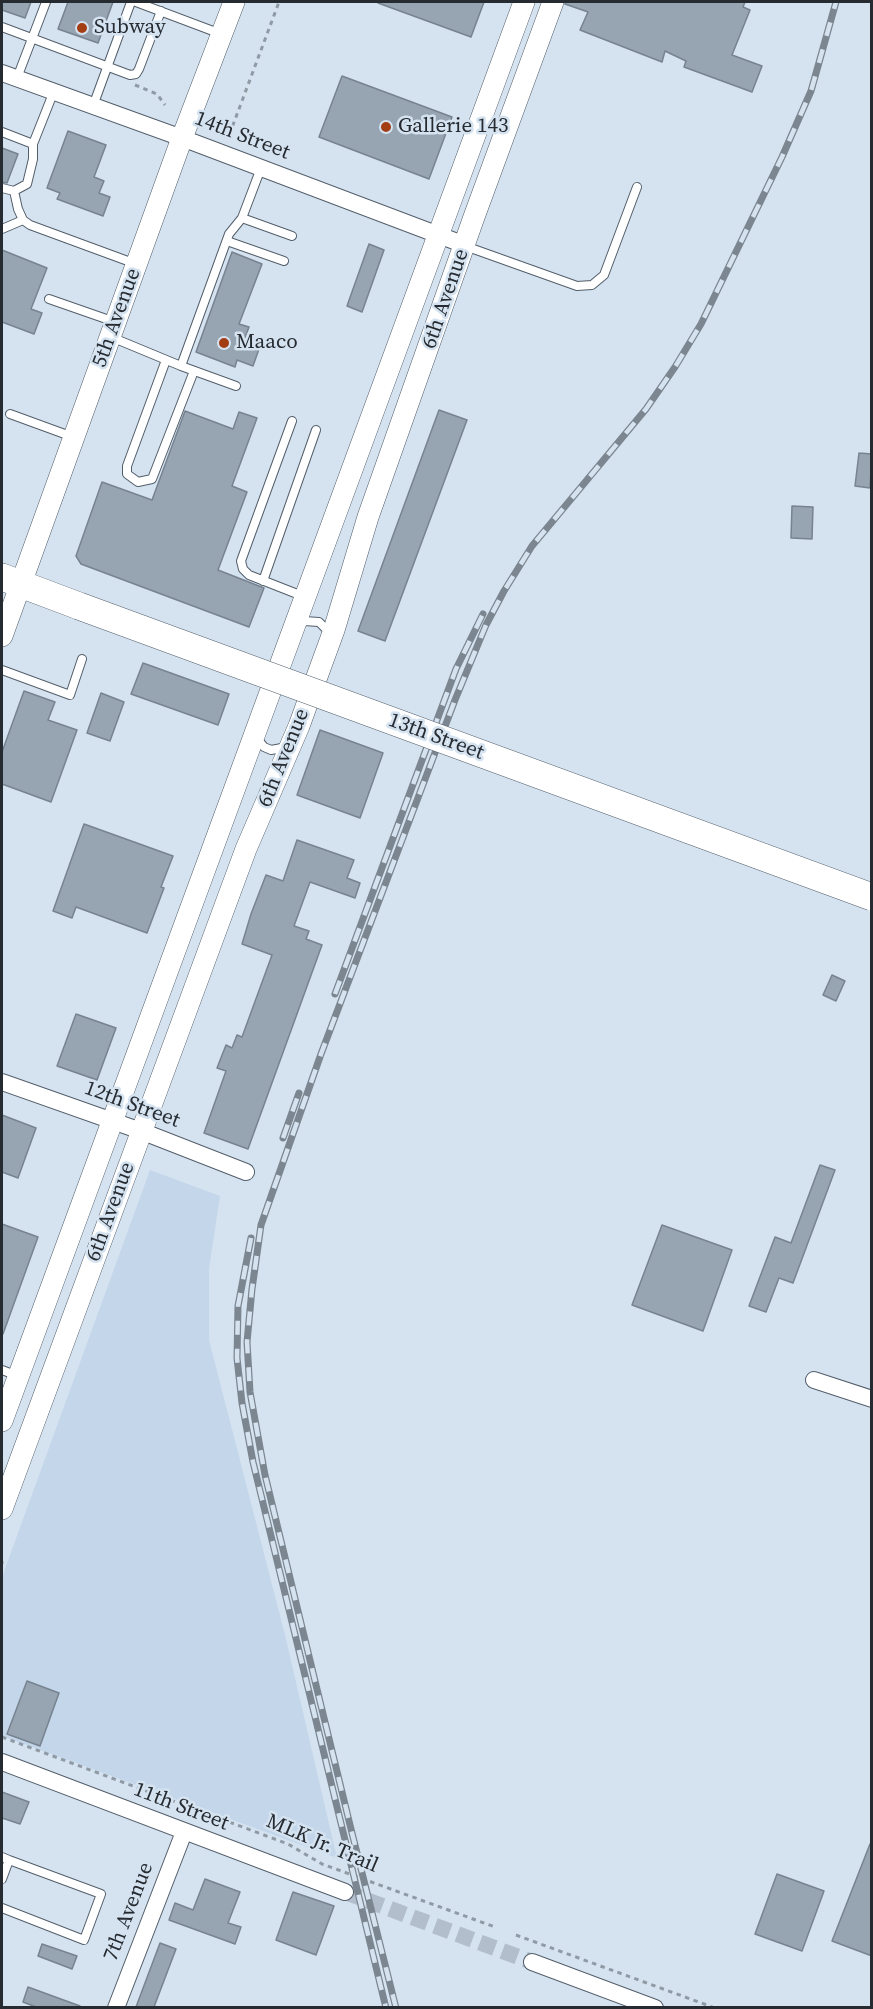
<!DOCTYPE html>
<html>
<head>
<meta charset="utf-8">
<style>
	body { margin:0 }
	#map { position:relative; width:873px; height:2009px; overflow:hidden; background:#d5e3f1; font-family:"Source Serif 4",serif }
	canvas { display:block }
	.frame { position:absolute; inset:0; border:3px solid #262b31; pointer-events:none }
</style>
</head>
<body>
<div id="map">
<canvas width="873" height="2009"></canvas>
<div class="frame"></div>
</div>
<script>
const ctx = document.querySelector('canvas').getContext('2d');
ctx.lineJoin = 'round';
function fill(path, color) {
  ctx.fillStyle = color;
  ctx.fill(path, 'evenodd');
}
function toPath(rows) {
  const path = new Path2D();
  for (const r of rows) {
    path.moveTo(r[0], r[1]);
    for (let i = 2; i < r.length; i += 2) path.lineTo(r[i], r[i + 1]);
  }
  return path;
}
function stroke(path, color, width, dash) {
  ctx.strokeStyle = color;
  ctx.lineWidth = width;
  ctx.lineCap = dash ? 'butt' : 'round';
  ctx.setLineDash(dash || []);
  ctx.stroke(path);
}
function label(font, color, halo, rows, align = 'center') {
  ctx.font = font + ' "Source Serif 4",serif';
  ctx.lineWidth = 5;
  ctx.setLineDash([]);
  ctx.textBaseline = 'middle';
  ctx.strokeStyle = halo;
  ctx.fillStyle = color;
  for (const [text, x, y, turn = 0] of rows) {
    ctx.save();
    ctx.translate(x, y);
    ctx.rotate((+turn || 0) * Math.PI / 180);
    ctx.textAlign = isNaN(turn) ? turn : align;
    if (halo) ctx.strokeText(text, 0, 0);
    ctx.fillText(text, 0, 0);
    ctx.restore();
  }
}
const built = toPath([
	[150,1170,220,1196,209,1269,209,1340,285,1635,337,1858,2,1736,2,1577]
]);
const building = toPath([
	[2,2,31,2,25,18,2,10,2,2],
	[68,2,113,2,98,43,58,29,68,2],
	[378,2,484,2,471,37,378,3,378,2],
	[565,2,745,2,743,7,750,10,732,55,762,66,752,92,684,67,686,61,665,51,662,62,580,30,588,12,565,4,565,2],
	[342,76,452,117,429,179,319,137,342,76],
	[68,131,106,145,94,177,104,181,99,193,110,197,103,216,57,199,60,193,47,188,68,131],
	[2,148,18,154,7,183,2,182,2,148],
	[369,244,384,250,362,312,347,306,369,244],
	[2,250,47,268,31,309,42,313,34,334,2,322,2,250],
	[232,252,262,264,239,324,249,327,243,343,259,349,253,366,237,360,235,367,196,352,232,252],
	[439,410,467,420,385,641,358,631,439,410],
	[185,411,233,429,239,412,257,418,232,486,247,492,218,570,264,588,249,627,81,564,76,556,102,482,152,500,185,411],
	[859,453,872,454,870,488,855,486,859,453],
	[792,506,813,507,812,539,791,538,792,506],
	[143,663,229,694,218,725,131,694,143,663],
	[24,691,55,702,48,720,77,730,51,802,2,784,2,752,24,691],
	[101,693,124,702,110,741,87,733,101,693],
	[320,730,383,753,360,818,297,795,320,730],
	[84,824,173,856,161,887,164,888,147,933,76,907,72,918,53,911,84,824],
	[297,840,354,860,347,878,360,883,355,898,310,882,294,926,309,931,306,939,322,945,248,1149,204,1133,226,1071,217,1068,226,1045,232,1048,237,1035,242,1037,272,955,242,944,251,914,266,875,283,881,297,840],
	[832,975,845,981,836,1001,823,995,832,975],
	[76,1014,116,1028,97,1080,57,1066,76,1014],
	[2,1115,36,1128,18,1178,2,1172,2,1115],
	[820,1165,835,1170,793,1283,779,1278,766,1312,749,1306,775,1237,791,1243,820,1165],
	[2,1224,38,1237,3,1334,2,1334,2,1224],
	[662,1225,732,1250,703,1331,632,1305,662,1225],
	[27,1681,59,1693,40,1746,7,1734,27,1681],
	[2,1792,29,1802,20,1824,2,1818,2,1792],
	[870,1844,872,1845,872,1956,832,1941,870,1844],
	[777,1874,824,1891,802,1951,755,1934,777,1874],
	[205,1879,240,1892,228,1923,241,1927,235,1944,169,1920,175,1903,193,1910,205,1879],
	[293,1892,334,1906,316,1955,276,1940,293,1892],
	[160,1943,176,1949,154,2007,136,2007,160,1943],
	[42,1944,77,1956,72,1969,38,1956,42,1944],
	[28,1987,80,2006,80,2007,36,2007,23,2002,28,1987]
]);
const minorTunnel = toPath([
	[345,1892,532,1962]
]);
const path = toPath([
	[135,85,157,94,165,105],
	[215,130,226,129,233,125,279,2],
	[2,1561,2,1564],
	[2,1737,288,1844,322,1864,495,1927],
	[516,1935,715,2008]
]);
const service = toPath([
	[136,2,221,34],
	[2,27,130,75,136,74,139,69,161,11],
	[17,78,46,2],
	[93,106,131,2],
	[2,132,33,144],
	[2,188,14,191,27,184,33,159,33,144,54,91],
	[14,191,18,209,23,220,30,225,136,264],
	[242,218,292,236],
	[2,229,23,220],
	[227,241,284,261],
	[465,246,577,286,592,285,604,275,637,187],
	[49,299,115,322],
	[111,337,181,366,229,234,242,218,261,168],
	[166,360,127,466,127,474,138,482,152,479,194,371],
	[181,366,236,386],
	[10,414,73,437],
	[292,421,241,561,243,569,249,575,305,597],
	[263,581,316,430],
	[299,624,304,621,319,622,326,629,329,635],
	[2,670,70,695,82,659],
	[257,735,259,741,264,747,271,750,287,747],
	[2,1370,18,1376],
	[2,1857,9,1860,2,1879],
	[2,1908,84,1940,101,1894,9,1860]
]);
const minor = toPath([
	[2,73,182,138,465,245],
	[2,1082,141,1131,246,1172],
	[814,1380,872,1399],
	[2,1762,345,1892],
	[532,1962,655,2008],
	[116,2008,184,1832]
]);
const tertiary = toPath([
	[2,636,182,138,234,2],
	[2,1421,524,2],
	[2,1509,246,849,299,726,334,630,368,517,474,217,553,2]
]);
const primary = toPath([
	[2,577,79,606]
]);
const rail = toPath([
	[335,994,456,669,483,614],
	[283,1138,299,1093],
	[251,1238,238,1306,237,1358,242,1403,253,1462,386,2008],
	[396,2008,351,1829,265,1475,250,1392,247,1342,252,1289,261,1225,321,1054,455,700,486,625,504,591,532,546,646,409,675,367,701,324,782,157,811,91,836,2]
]);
const primaryBridge = toPath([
	[79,606,872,897]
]);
const markers = [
	[82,28,6,"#a33d14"],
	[386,127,6,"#a33d14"],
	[224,343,6,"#a33d14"]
];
const poiNames = [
	["Subway",94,28],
	["Gallerie 143",398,127],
	["Maaco",236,343]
];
const streetNames = [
	["14th Street",242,136,21],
	["6th Avenue",446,299,-71],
	["5th Avenue",117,318,-70],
	["13th Street",436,737,20],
	["6th Avenue",284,758,-68],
	["12th Street",132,1105,20],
	["6th Avenue",111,1212,-70],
	["11th Street",181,1807,21],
	["MLK Jr. Trail",322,1844,23],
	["7th Avenue",129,1912,-69]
];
fill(built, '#c4d6ea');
fill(building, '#97a4b1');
stroke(building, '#778390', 1.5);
stroke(minorTunnel, '#b2becb', 16, [16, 8]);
stroke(service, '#535e6a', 10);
stroke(minor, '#535e6a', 18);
stroke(tertiary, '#535e6a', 22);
stroke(primary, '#535e6a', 28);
stroke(path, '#8f9aa4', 3, [4.5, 4.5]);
stroke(service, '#fff', 8);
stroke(minor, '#fff', 16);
stroke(tertiary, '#fff', 21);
stroke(primary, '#fff', 27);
stroke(rail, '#7c8690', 7);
stroke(rail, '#d5e3f1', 4.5, [14]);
stroke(primaryBridge, '#535e6a', 28, []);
stroke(primaryBridge, '#fff', 27);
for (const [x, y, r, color] of markers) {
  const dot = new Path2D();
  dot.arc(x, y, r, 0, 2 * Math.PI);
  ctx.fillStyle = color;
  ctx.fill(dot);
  stroke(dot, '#d5e3f1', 2);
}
label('21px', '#262b31', '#d5e3f1', poiNames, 'left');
label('21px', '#262b31', '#d5e3f1', streetNames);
</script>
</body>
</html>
